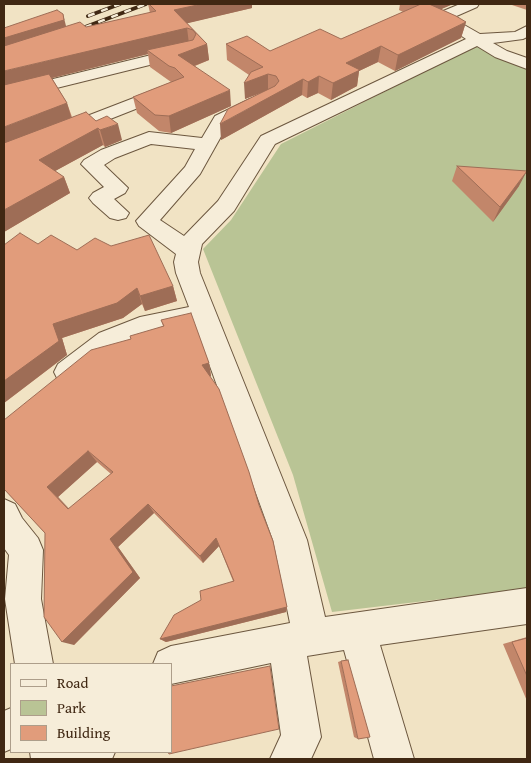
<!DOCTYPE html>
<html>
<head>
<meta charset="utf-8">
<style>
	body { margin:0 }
	#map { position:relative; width:531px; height:763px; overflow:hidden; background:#f1e3c4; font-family:"Gentium Book Plus",serif }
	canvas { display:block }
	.frame { position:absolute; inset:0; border:5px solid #402813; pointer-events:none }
	.legend { position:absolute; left:10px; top:663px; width:162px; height:90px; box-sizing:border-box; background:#f6edd9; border:1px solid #ad9e8a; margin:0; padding:6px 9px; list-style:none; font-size:15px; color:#402813 }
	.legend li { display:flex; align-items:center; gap:10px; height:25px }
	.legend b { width:25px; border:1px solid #ad9e8a }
</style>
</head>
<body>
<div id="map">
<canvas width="531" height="763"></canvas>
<div class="frame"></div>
<ul class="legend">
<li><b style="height:6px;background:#f6edd9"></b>Road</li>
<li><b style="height:14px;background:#b9c495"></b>Park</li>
<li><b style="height:14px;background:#e19c7b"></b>Building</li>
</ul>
</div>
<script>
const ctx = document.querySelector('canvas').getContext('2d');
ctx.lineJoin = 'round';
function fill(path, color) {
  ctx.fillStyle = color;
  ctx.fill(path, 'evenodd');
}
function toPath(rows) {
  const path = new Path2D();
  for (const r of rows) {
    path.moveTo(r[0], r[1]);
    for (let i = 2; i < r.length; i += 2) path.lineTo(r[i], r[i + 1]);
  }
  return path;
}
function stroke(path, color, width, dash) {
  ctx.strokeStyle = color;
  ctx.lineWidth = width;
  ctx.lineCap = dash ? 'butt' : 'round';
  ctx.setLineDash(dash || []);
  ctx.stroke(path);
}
const green = toPath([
	[475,46,527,67,527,589,332,612,293,475,203,249,231,220,281,144]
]);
const minor = toPath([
	[460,4,479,4,477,7,452,18,480,34,515,32,527,26,527,37,523,39,493,43,507,51,527,58,527,69,495,57,477,46,275,144,234,211,202,244,198,262,200,273,307,540,325,617,527,588,527,624,380,645,414,759,374,759,344,650,307,656,321,737,311,759,270,759,281,735,271,663,171,684,171,664,153,664,158,652,171,646,290,623,273,540,195,325,144,336,117,347,78,380,68,383,58,380,54,372,58,364,99,333,140,317,189,307,176,273,174,262,176,254,139,226,136,221,185,167,195,149,151,144,115,158,104,165,128,188,125,193,114,199,129,213,126,218,118,220,110,218,93,203,89,198,93,193,104,187,81,164,84,160,101,150,149,132,202,138,215,116,250,99,256,98,262,99,265,103,262,107,228,124,200,174,160,220,184,236,218,201,261,136,466,39,434,17,436,14,460,4],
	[184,47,190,49,192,52,190,55,4,101,4,91,184,47],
	[170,84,176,85,179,89,176,93,4,161,4,148,170,84],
	[4,499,15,504,22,518,38,538,43,550,41,599,53,664,15,664,5,599,9,555,4,548,4,499],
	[11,708,11,749,4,752,4,711,11,708],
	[30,752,115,752,112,759,31,759,30,752]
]);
const rail = toPath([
	[88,16,120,4],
	[72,32,146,4]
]);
const wall = toPath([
	[148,4,252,4,252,8,187,23,207,44,209,60,195,66,231,106,171,133,159,131,137,113,133,97,171,82,150,67,148,54,52,78,67,103,72,117,96,121,122,140,105,147,103,145,55,171,64,177,70,193,4,232,66,27,86,27,150,13],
	[400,4,453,4,441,9,466,22,461,38,395,71,378,62,359,71,357,86,331,100,318,93,307,98,302,95,221,140,266,91,245,99,249,75,227,60,226,44,270,51,341,39,403,12,399,10],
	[509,4,527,4,527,10],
	[457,166,519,186,493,222,452,181],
	[38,244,77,250,173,286,177,301,145,311,142,304,123,318,62,338,67,355,4,403],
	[161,320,209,363,211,376,210,377,287,607,286,612,166,642,160,639,201,600,233,581,219,546,203,563,154,513,118,547,140,578,74,645,45,533,4,489,131,339,163,326],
	[97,462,111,474,69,509,58,497],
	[527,637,527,701,503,644],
	[341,661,358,739,354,737,338,662]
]);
const shadedWall = toPath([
	[202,4,252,4,252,8,176,26,174,10],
	[429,4,453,4,435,12],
	[63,14,67,30,4,49,4,38],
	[466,22,461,38,395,71,398,55],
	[187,28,189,44,147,50,148,54,4,90,4,71],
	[207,44,209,60,181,71,178,55],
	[381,46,378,62,359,71,357,86,331,100,333,83,346,63],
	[268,74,268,90,245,99,244,83],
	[319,76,318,93,307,98,308,82],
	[303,79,302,95,221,140,220,124],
	[230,90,231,106,171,133,169,116],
	[67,103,72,120,4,146,4,127],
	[118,124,122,140,105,147,100,130],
	[98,128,103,145,46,176,39,160],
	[527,171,519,186,493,222,500,207],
	[64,177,70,193,4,232,4,210],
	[173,286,177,301,145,311,140,296],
	[137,288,142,304,123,318,62,338,67,355,4,403,4,381,53,324],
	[209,363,211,376,204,379,202,365],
	[88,451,97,462,58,497,78,518,47,487],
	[148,504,154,513,118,547,140,578,74,645,62,642,110,539],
	[216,538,219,546,203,563,200,556],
	[287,607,286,612,166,642,160,639]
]);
const building = toPath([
	[150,4,202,4,174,10,207,44,178,55,230,90,169,116,155,115,133,97,184,77,175,68,169,66,147,50,193,40,196,34,193,30,187,28,4,71,4,46,80,22,86,27,156,11,150,5,150,4],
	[421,4,429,4,456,16,466,22,398,55,381,46,346,63,360,70,333,83,319,76,308,82,303,79,220,124,228,109,275,86,279,81,276,76,268,74,244,83,251,72,263,67,226,44,247,36,270,51,320,29,341,39,421,4],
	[57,10,63,14,64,20,4,38,4,28,57,10],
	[49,74,67,103,4,127,4,85,49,74],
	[86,112,96,121,107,116,118,124,100,130,98,128,39,160,64,177,4,210,4,143,86,112],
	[457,166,527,171,500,207,457,166],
	[20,233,38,244,51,235,77,250,95,238,111,246,149,235,173,286,140,296,137,288,117,303,53,324,59,341,4,381,4,245,20,233],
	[191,313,209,363,202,365,219,389,249,472,259,505,273,541,287,607,160,639,174,615,201,600,200,591,234,581,216,538,200,556,148,504,110,539,133,572,62,642,44,617,45,533,4,489,4,420,91,350,131,339,130,336,164,326,161,320,191,313],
	[88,451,113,472,68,509,47,487,88,451],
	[527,638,527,676,512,642,527,638],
	[348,660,370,737,358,739,341,661,348,660],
	[270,666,279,729,169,754,168,752,171,752,171,686,270,666]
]);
fill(green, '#b9c495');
stroke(minor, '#6c573f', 2);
fill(minor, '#f6edd9');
stroke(rail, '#402813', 4);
stroke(rail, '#f6edd9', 2.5, [7]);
fill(wall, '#c2866a');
fill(shadedWall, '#9e6d56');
fill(building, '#e19c7b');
stroke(building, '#9e6d56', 1);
</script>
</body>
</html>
